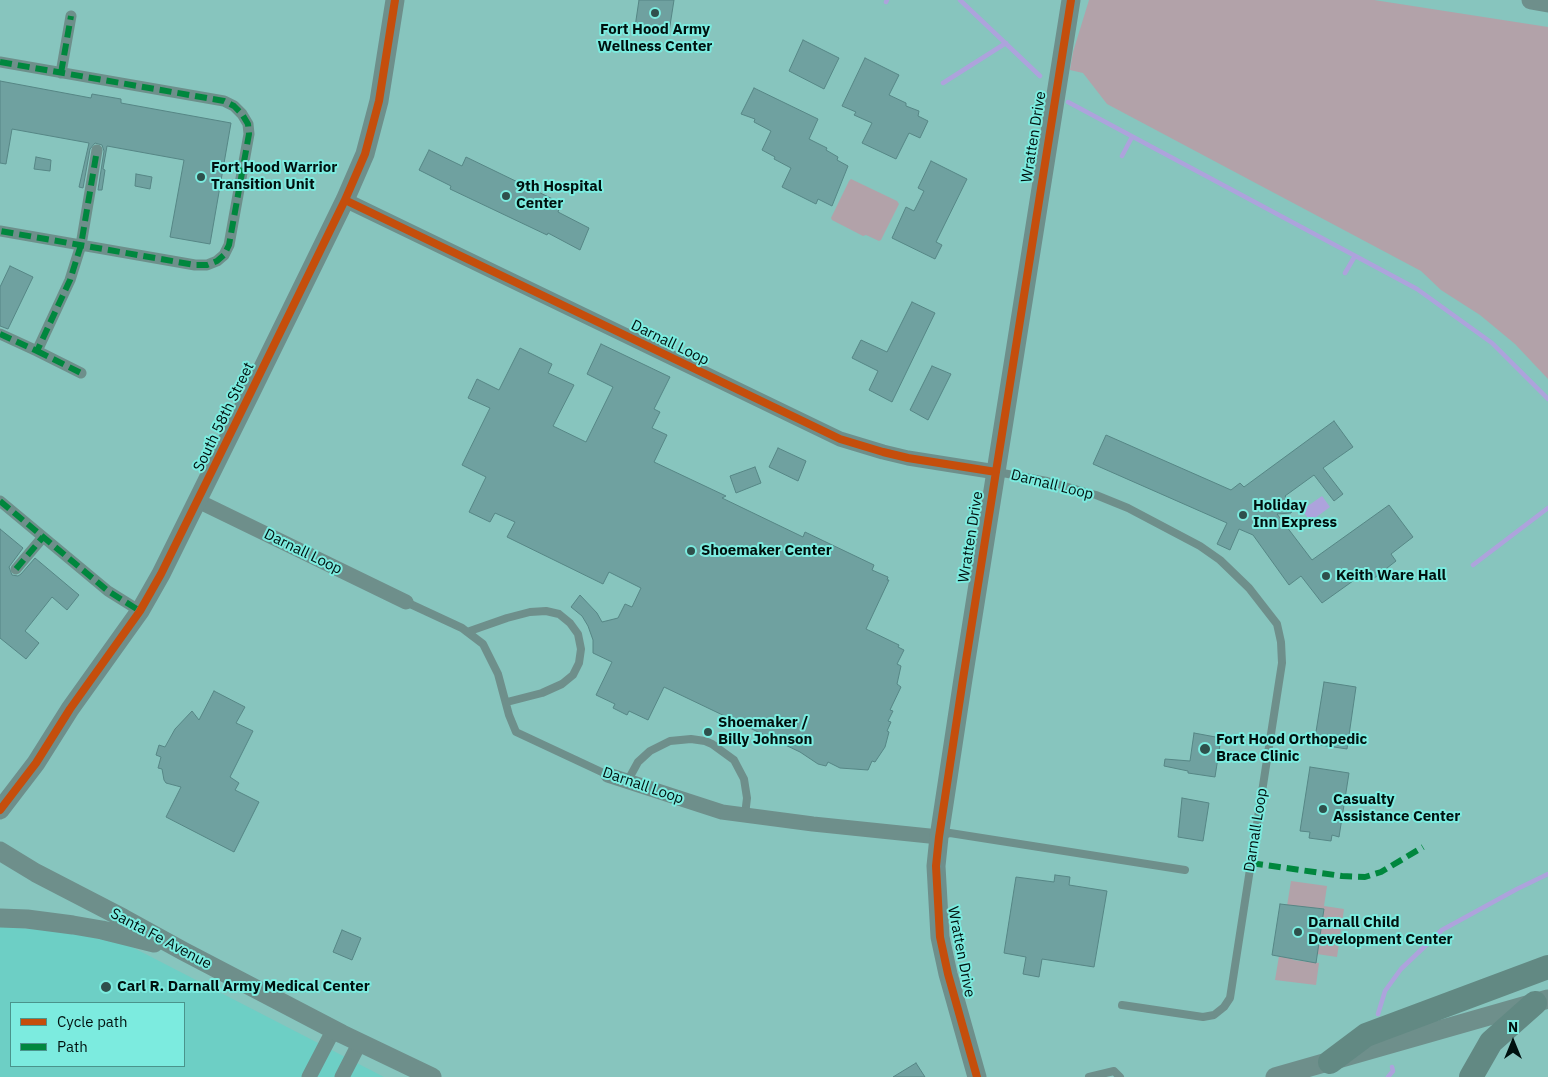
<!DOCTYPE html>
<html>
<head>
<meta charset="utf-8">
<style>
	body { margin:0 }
	#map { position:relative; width:1548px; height:1077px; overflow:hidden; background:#87c5be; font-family:"IBM Plex Sans",sans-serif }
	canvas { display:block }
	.legend { position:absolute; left:10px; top:1002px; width:175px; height:65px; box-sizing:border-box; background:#7cebdf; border:1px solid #4a948c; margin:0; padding:6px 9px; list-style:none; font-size:15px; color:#00110f }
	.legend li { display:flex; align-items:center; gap:10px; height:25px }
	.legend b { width:25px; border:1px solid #4a948c }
	.north { position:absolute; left:1488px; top:1017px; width:50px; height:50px; -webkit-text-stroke:4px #7cebdf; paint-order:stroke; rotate:0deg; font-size:14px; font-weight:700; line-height:20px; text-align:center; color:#00110f }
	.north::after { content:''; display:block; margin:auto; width:18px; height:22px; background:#00110f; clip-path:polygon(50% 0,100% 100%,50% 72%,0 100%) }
</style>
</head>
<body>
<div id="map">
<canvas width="1548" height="1077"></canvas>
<ul class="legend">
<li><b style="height:6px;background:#c54e0c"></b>Cycle path</li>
<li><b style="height:6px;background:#00873e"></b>Path</li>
</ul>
<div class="north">N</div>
</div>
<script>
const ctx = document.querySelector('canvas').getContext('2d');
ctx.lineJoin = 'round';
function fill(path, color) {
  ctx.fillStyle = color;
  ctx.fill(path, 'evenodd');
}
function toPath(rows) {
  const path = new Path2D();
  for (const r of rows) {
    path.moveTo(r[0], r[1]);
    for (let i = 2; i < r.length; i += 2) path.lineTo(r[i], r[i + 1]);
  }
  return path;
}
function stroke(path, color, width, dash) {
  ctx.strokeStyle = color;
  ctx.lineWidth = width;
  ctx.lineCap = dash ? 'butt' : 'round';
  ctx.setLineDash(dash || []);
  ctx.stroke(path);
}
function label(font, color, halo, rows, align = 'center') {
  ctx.font = font + ' "IBM Plex Sans",sans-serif';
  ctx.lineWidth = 4;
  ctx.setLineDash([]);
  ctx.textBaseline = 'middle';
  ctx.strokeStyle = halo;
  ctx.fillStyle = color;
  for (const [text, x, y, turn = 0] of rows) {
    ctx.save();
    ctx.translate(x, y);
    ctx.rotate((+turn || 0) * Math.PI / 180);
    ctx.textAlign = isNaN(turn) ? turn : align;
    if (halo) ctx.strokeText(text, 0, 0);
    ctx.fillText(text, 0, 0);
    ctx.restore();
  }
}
const built = toPath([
	[0,926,73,933,130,946,384,1077,0,1077],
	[11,1003,184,1003,184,1066,11,1066]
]);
const green = toPath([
	[1089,0,1374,0,1548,27,1548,379,1515,344,1480,315,1441,290,1421,271,1107,104,1083,73,1070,70,1073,52],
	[851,179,897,201,899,204,881,240,879,241,866,235,863,236,832,220,831,218,849,181],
	[1291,881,1327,886,1324,906,1344,909,1337,957,1317,954,1324,909,1287,906],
	[1279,956,1292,958,1293,960,1319,963,1316,985,1275,980]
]);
const water = toPath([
	[1322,496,1330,507,1315,518,1318,523,1314,526,1302,510]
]);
const stream = toPath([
	[960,0,1040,76],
	[886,2,887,0],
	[943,83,1006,43],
	[1068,102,1417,289,1492,343,1548,399],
	[1122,156,1132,137],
	[1345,273,1355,256],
	[1473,565,1548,508],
	[1378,1014,1385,991,1401,969,1442,930,1517,889,1548,874],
	[1388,1077,1393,1071,1392,1067]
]);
const building = toPath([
	[639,0,674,0,669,32,635,27,639,0],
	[803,40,839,58,824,89,789,71,803,40],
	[865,58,899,75,889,95,906,103,906,106,919,111,918,116,928,121,920,138,909,133,896,159,862,143,872,123,854,115,856,112,842,106,865,58],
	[0,81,91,98,92,94,121,99,121,103,231,123,210,244,170,237,184,160,107,146,103,169,105,170,102,190,98,190,104,151,102,145,95,143,90,149,83,188,79,187,89,143,12,129,6,164,0,163,0,81],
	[754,88,818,119,809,139,827,148,826,150,838,157,837,160,848,166,832,206,818,199,816,204,782,187,791,168,774,159,775,157,762,150,771,131,754,122,755,119,741,114,754,88],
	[429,150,462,166,466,157,561,203,558,212,589,228,580,250,548,233,547,235,450,189,451,186,419,170,429,150],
	[36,157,51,160,50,171,34,169,36,157],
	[931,161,967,179,936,242,942,245,935,259,892,238,906,207,914,211,924,191,918,188,931,161],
	[136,174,152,177,150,189,135,186,136,174],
	[10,266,33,277,8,329,0,326,0,287,10,266],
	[912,302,935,313,892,402,869,390,878,371,852,358,861,340,887,352,912,302],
	[601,344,670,377,654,409,660,412,652,428,667,435,654,462,726,496,722,498,803,537,805,532,874,565,872,570,888,577,887,580,889,580,866,629,899,645,898,647,904,650,897,664,901,666,897,684,901,687,890,710,893,711,888,721,891,722,887,731,889,732,885,747,875,762,872,761,868,770,840,768,828,762,826,766,818,764,800,752,664,687,648,720,629,711,627,715,613,708,615,704,596,695,612,662,593,653,593,640,588,626,582,616,571,607,580,595,597,613,602,622,618,618,625,604,632,607,641,588,609,572,603,584,507,537,515,522,495,513,490,522,469,512,486,477,462,465,490,408,468,398,477,379,499,390,520,348,552,364,548,373,574,385,553,426,586,442,613,387,587,374,601,344],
	[932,366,951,374,928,420,910,410,932,366],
	[1334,421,1353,447,1323,468,1343,494,1334,501,1314,475,1285,496,1293,507,1291,513,1277,514,1312,560,1389,505,1413,537,1391,554,1396,561,1373,579,1367,571,1322,603,1301,576,1289,585,1253,535,1239,529,1230,550,1217,544,1227,523,1093,464,1106,435,1231,490,1240,483,1244,487,1334,421],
	[778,448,806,461,798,481,769,467,778,448],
	[755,467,761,483,736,493,730,476,755,467],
	[0,529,23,548,9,567,12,575,18,576,21,574,35,558,79,595,67,610,52,597,25,631,39,643,26,659,0,638,0,529],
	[1324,682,1356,687,1347,749,1314,744,1324,682],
	[214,691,245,707,236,723,253,731,230,777,239,783,235,790,259,802,234,852,166,817,181,787,166,783,164,780,162,769,158,768,161,757,156,755,159,745,165,747,175,729,192,711,199,720,214,691],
	[1194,733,1221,738,1215,777,1188,773,1188,771,1164,766,1165,759,1190,761,1194,733],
	[1310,767,1349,773,1339,837,1332,835,1331,841,1309,838,1310,832,1300,831,1310,767],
	[1182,798,1209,803,1203,841,1178,837,1182,798],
	[1055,875,1070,877,1069,885,1107,891,1094,967,1042,959,1039,977,1023,974,1026,957,1004,953,1016,877,1054,882,1055,875],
	[1280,904,1324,909,1316,963,1272,955,1280,904],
	[342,930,361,938,352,960,333,952,342,930],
	[916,1063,925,1077,893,1077,916,1063]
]);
const service = toPath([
	[997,472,1047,481,1096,495,1128,508,1200,546,1220,560,1249,588,1277,624,1281,642,1282,663,1230,998,1224,1007,1214,1015,1203,1017,1122,1005],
	[406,602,462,628,483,644,498,674,509,715,516,732,608,775],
	[467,632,507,618,530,612,546,611,559,614,570,623,578,634,581,649,579,663,573,675,562,684,542,693,507,702],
	[627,782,638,762,650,751,670,741,691,739,705,741,712,744,734,760,744,779,747,798,745,815],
	[941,836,950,833,1185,870],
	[1089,1077,1114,1071,1120,1077]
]);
const pedestrian = toPath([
	[0,62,224,101,234,106,242,114,248,124,249,134,229,245,224,255,217,261,207,265,195,265,0,231],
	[61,73,71,16],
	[0,334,37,351,70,280,81,245,97,150],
	[37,351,81,373],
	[0,501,108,591,140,611],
	[16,569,43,537]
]);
const minor = toPath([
	[345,200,840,439,883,452,908,458,996,472],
	[198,501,406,602],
	[608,775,722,812,813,824,939,837],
	[309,1077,334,1029],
	[342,1077,360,1042]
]);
const tertiary = toPath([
	[1531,0,1548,3],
	[0,810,36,763,70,709,140,611,161,574,252,390,345,200,365,154,379,101,395,0],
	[0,851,36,873,123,918,183,951,342,1034,432,1077],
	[0,918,27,919,73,925,102,930,154,943],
	[977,1077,948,974,940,937,936,866,939,837,963,679,1071,0],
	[1275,1077,1548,999]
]);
const primary = toPath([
	[1330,1062,1366,1035,1548,967],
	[1471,1077,1491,1042,1535,1003]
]);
const quiet = toPath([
	[0,62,224,101,234,106,242,114,248,124,249,134,229,245,224,255,217,261,207,265,195,265,0,231],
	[61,73,71,16],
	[0,334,37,351,70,280,81,245,97,150],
	[37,351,81,373],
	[0,501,108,591,140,611],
	[16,569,43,537],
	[1251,863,1342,876,1365,877,1381,872,1423,847]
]);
const cycleway = toPath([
	[345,200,840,439,883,452,908,458,996,472],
	[0,810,36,763,70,709,140,611,161,574,252,390,345,200,365,154,379,101,395,0],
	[977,1077,948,974,940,937,936,866,939,837,963,679,1071,0]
]);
const markers = [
	[655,13,5,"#2f504c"],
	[201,177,5,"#2f504c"],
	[506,196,5,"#2f504c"],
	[1243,515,5,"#2f504c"],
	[691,551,5,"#2f504c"],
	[1326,576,5,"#2f504c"],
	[708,732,5,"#2f504c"],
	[1205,749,6,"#2f504c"],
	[1323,809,5,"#2f504c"],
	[1298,932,5,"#2f504c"],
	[106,987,6,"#2f504c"]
];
const poiNames = [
	["Fort Hood Army",655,30,"center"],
	["Wellness Center",655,47,"center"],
	["Fort Hood Warrior",211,168],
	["Transition Unit",211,185],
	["9th Hospital",516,187],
	["Center",516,204],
	["Holiday",1253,506],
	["Inn Express",1253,523],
	["Shoemaker Center",701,551],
	["Keith Ware Hall",1336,576],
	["Shoemaker /",718,723],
	["Billy Johnson",718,740],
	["Fort Hood Orthopedic",1216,740],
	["Brace Clinic",1216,757],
	["Casualty",1333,800],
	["Assistance Center",1333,817],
	["Darnall Child",1308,923],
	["Development Center",1308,940],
	["Carl R. Darnall Army Medical Center",117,987]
];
const streetNames = [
	["Wratten Drive",1034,137,-81],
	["Darnall Loop",670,343,26],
	["South 58th Street",224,417,-64],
	["Darnall Loop",1052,485,14],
	["Wratten Drive",971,537,-81],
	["Darnall Loop",303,552,26],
	["Darnall Loop",643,786,19],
	["Darnall Loop",1256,830,-81],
	["Santa Fe Avenue",161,939,28],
	["Wratten Drive",961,952,79]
];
fill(built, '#6dcfc5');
fill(green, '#b2a2a9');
fill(water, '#ada3dc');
stroke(stream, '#ada3dc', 4.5);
fill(building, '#6fa1a0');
stroke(building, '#568685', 1);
stroke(service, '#6e8f8b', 8);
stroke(pedestrian, '#6e8f8b', 11);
stroke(minor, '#6e8f8b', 15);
stroke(tertiary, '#6e8f8b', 19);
stroke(primary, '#628983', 24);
stroke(quiet, '#00873e', 6, [12, 6]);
stroke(cycleway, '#c54e0c', 8);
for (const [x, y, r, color] of markers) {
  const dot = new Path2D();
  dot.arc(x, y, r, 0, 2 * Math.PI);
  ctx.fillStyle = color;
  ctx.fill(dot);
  stroke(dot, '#7cebdf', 2);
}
label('bold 15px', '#00110f', '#7cebdf', poiNames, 'left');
label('15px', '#00110f', '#7cebdf', streetNames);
</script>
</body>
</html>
